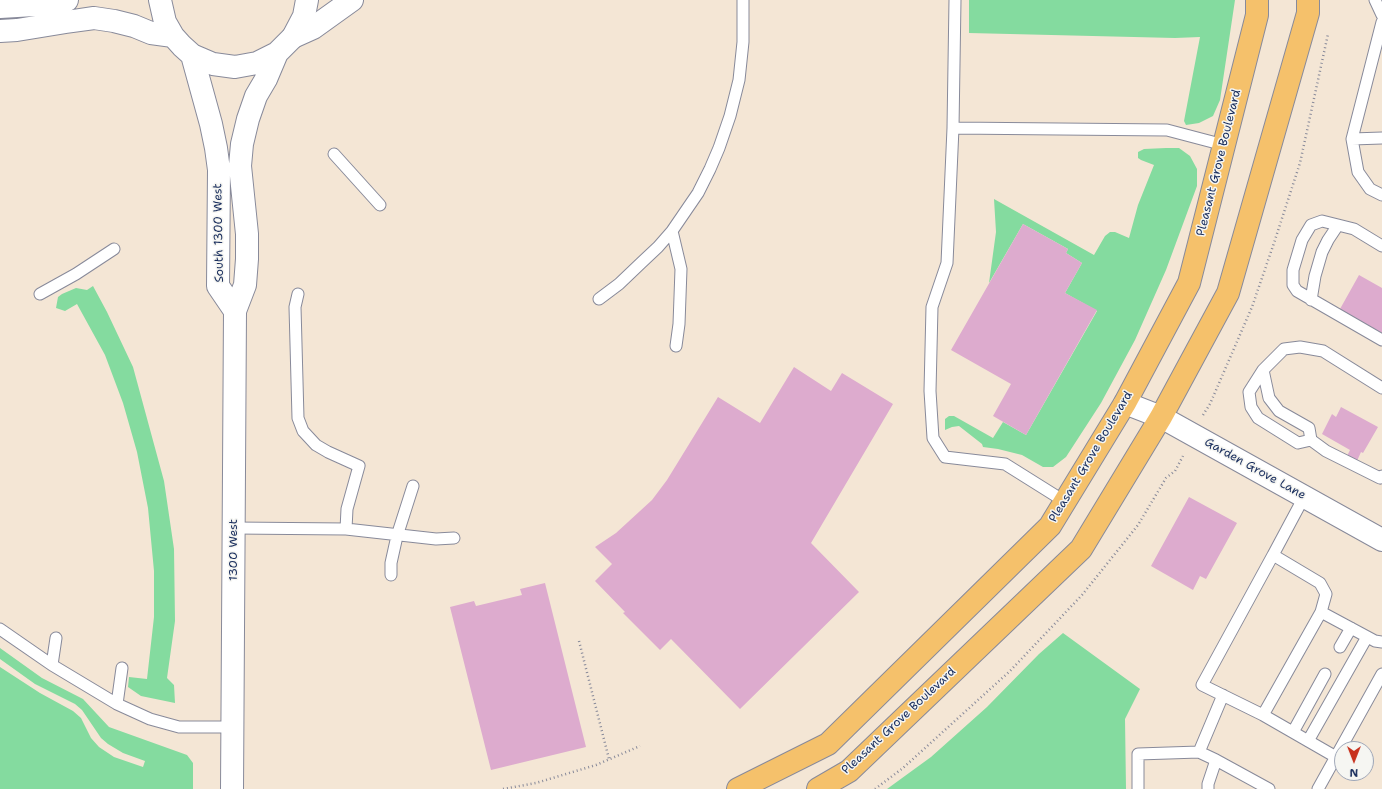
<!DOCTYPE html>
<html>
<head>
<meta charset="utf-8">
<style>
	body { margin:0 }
	#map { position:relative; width:1382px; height:789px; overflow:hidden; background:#f4e6d5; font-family:"Shantell Sans",sans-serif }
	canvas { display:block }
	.north { position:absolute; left:1334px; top:741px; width:40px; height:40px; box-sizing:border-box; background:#f6f6f2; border:1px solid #9ea6b7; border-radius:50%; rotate:180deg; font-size:11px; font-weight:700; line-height:16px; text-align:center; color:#1b2f5e }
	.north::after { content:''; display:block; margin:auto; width:14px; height:18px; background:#c8321e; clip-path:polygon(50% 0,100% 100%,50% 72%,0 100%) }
</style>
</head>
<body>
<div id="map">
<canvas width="1382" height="789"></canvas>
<div class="north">N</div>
</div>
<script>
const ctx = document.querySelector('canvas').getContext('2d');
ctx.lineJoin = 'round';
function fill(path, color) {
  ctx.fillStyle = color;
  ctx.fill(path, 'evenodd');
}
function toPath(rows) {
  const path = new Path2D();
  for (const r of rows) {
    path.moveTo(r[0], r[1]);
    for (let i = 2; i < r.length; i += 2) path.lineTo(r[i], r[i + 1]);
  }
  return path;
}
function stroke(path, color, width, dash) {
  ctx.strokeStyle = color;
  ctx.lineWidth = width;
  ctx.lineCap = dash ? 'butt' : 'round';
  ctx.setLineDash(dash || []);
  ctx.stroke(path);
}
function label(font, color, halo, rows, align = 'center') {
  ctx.font = font + ' "Shantell Sans",sans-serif';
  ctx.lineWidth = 3;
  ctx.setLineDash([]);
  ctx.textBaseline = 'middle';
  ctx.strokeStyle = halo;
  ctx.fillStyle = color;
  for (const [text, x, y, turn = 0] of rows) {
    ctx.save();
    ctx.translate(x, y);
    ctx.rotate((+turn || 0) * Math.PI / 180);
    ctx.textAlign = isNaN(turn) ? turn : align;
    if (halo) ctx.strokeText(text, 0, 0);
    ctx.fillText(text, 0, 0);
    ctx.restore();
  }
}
const green = toPath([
	[969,0,1235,0,1220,100,1213,116,1199,123,1186,125,1184,121,1200,37,1175,38,969,33],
	[1166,148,1179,148,1190,156,1197,169,1197,186,1166,270,1135,340,1101,403,1066,457,1053,467,1043,467,1022,455,998,449,983,447,982,444,959,426,952,427,945,430,945,419,949,416,954,416,993,438,1003,422,1026,435,1097,311,1065,293,1082,263,1066,253,1068,249,1023,224,989,283,996,232,994,199,1094,255,1105,236,1110,232,1115,232,1129,238,1138,205,1154,165,1141,160,1138,158,1138,152,1144,149],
	[93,286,107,312,133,367,164,481,174,549,175,621,167,678,174,685,175,703,141,696,128,687,129,677,147,679,154,617,154,571,148,508,137,452,123,403,105,355,77,304,65,311,56,308,58,297,62,294,76,288,87,290],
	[1063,633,1140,689,1125,719,1126,789,887,789,931,757,987,707,1039,654],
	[0,648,42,678,83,699,109,727,187,755,193,763,193,789,0,789,0,667,40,693,73,711,81,718,91,738,99,747,114,757,143,767,145,761,123,753,108,744,101,738,82,710,75,704,35,684,0,659]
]);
const building = toPath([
	[1023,224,1068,249,1066,253,1082,263,1065,293,1097,310,1026,435,993,416,1011,384,951,350],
	[1359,275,1382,288,1382,333,1340,309],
	[794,367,831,391,842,373,893,404,811,543,859,592,740,709,671,639,660,650,623,613,625,612,595,581,612,564,595,547,616,533,652,500,667,480,718,397,760,423],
	[1341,407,1378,427,1363,453,1361,452,1357,461,1347,456,1350,450,1322,434,1332,414,1336,417],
	[1189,497,1237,523,1206,579,1200,576,1193,590,1151,566],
	[545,583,586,747,491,770,450,607,474,601,476,606,522,595,520,589]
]);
const path = toPath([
	[1203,415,1210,404,1252,307,1274,243,1300,163,1328,34],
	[579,641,609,759],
	[503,789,536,783,596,765,640,746],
	[875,789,903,768,1010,671,1082,595,1138,525,1166,478,1175,471,1183,456]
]);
const service = toPath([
	[955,0,953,128,947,263,932,307,930,391,933,438,945,457,1005,464,1064,501],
	[1375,0,1382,15],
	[1382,22,1352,139,1382,138],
	[953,128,1167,130,1224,145],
	[1352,139,1358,172,1370,189,1382,195],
	[334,154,380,205],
	[1382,246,1354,229,1322,221,1311,225,1302,240,1293,270,1293,285,1297,291,1382,340],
	[40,294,76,274,114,249],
	[298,294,295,307,298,418,303,431,316,445,328,452,359,466,347,509,346,529],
	[599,299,619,284,641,263,658,247,672,231],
	[1311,300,1315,276,1322,252,1328,240,1338,225],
	[676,346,679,324,681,269,672,231,698,193,710,169,719,148,730,116,739,80,743,42,743,0],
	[1263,370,1269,398,1279,411,1309,428,1311,440,1326,451,1380,478,1382,476],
	[1311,440,1298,443,1258,418,1251,407,1249,392,1263,370,1284,349,1300,347,1323,351,1382,388],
	[234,528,346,529,436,539,454,538],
	[1273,555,1320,583,1326,594,1321,612,1263,715,1202,685,1273,555],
	[1273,555,1304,497],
	[391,575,391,563,397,536,413,486],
	[1321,612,1375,641,1382,642],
	[0,629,52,665,117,704,150,719,179,727,232,727],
	[1340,647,1351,628],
	[52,665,56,638],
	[117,704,122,668],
	[1263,715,1336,757],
	[1293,732,1325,674],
	[1308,741,1367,637],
	[1199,752,1223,695],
	[1138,789,1138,754,1199,752,1216,760],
	[1208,789,1208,784,1216,760,1269,789],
	[1318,789,1382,674]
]);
const minor = toPath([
	[293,37,313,28,352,0],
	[1125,403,1161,417,1382,540]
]);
const tertiary = toPath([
	[160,0,165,22,173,36,182,46,192,55,213,64,235,67,257,63,277,53,293,37,304,16,307,0],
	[0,7,51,4,67,0],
	[0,31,17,30,66,22,94,18,114,21,134,26,151,33,173,36],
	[192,55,211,124,216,148,219,170,218,286,235,311],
	[232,789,235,311,245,285,247,259,247,234,240,166,242,144,248,119,256,96,266,79,277,53]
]);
const primary = toPath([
	[738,789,828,744,1050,526,1125,403,1189,283,1257,15,1257,0],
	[818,789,849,771,1081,549,1161,417,1228,293,1308,13,1308,0]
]);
const streetNames = [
	["Pleasant Grove Boulevard",1219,163,-76],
	["South 1300 West",219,233,-91],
	["Pleasant Grove Boulevard",1091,457,-59],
	["Garden Grove Lane",1255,469,29],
	["1300 West",234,550,-90],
	["Pleasant Grove Boulevard",899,721,-43]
];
fill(green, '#84db9f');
fill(building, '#ddabce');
stroke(service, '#888a9a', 13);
stroke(minor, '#888a9a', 24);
stroke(tertiary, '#888a9a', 24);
stroke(primary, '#888a9a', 24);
stroke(path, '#888a9a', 2.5, [1, 3]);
stroke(service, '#fff', 11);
stroke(minor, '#fff', 22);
stroke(tertiary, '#fff', 22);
stroke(primary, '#f5c16b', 22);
label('12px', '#1b2f5e', '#f6f6f2', streetNames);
</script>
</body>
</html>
